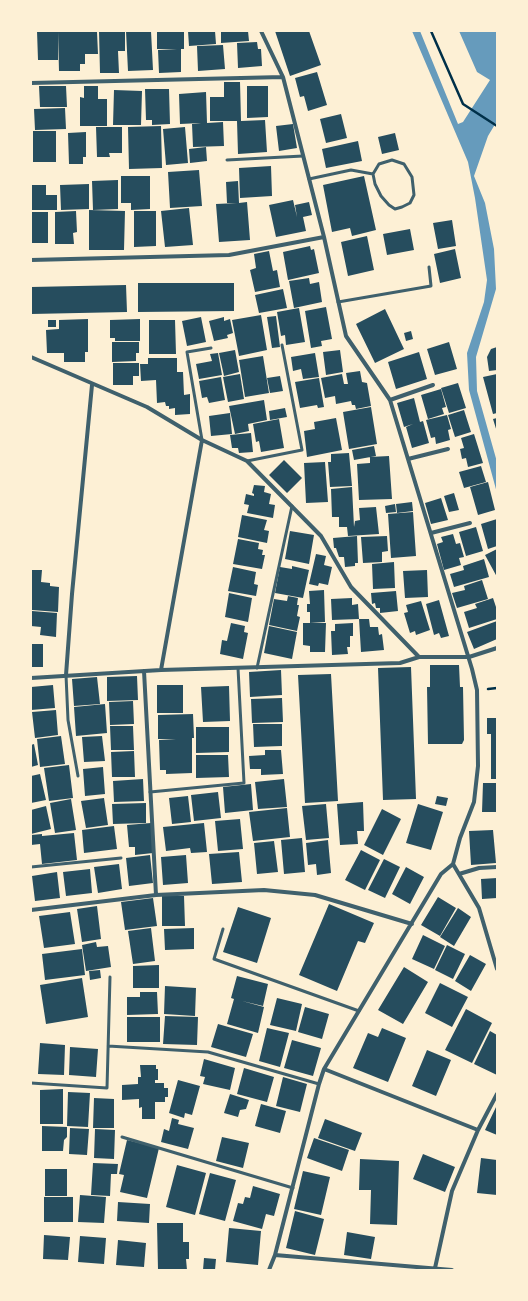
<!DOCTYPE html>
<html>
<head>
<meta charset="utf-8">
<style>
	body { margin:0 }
	#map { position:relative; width:528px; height:1301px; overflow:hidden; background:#fdf0d5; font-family:"Golos Text",sans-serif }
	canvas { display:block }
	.frame { position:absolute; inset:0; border:32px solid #fdf0d5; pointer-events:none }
</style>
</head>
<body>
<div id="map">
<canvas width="528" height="1301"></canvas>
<div class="frame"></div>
</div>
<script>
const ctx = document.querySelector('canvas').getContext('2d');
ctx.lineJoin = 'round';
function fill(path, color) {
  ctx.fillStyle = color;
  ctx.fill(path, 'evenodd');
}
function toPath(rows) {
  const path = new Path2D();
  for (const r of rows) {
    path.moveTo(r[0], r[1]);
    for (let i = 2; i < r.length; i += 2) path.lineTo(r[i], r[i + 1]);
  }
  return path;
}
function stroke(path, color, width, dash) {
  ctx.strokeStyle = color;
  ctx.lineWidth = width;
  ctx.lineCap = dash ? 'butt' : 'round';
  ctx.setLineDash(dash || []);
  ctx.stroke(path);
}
const water = toPath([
	[412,31,420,31,458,124,463,122,490,80,477,72,459,31,497,31,497,121,488,136,474,176,485,203,494,249,496,289,476,357,477,391,497,462,497,493,469,390,467,353,484,302,487,280,475,198,468,162]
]);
const building = toPath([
	[37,31,58,31,58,60,38,60],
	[99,31,125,31,125,51,118,51,119,73,100,73],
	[126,31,151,31,153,70,128,71],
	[157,31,184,31,184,49,181,49,181,72,159,73,158,50,177,49,157,49],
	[188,31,215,31,216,44,189,46],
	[221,31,248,31,249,41,221,43],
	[275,31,309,31,321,65,290,76],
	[58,32,97,32,98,54,85,54,85,64,80,64,80,71,59,71],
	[257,42,258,49,261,49,262,66,238,68,237,43],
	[223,45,225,69,198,71,197,46],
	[317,72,327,105,308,111,304,96,300,97,295,78],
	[224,82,240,82,241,121,265,120,267,152,238,154,237,121,210,121,210,97,224,97],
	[39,86,66,86,67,107,40,107],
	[84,86,98,86,98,99,107,99,107,126,80,126,80,97,84,98],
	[247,86,268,86,268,117,247,118],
	[145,89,169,89,170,124,152,125,152,120,146,120],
	[114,90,142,91,141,125,113,125],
	[206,92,207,123,223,122,224,146,193,147,192,124,201,123,180,124,179,94],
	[65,108,66,129,35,130,34,109],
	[341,114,347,138,326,143,320,119],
	[293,124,297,148,279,151,276,126],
	[161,126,162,168,129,169,128,127],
	[96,127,122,127,122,153,109,153,110,157,97,157],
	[185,127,188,163,166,165,163,129],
	[33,131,56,131,56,162,33,162],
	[86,132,86,157,83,157,83,164,69,164,68,133],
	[395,133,399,150,382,154,378,137],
	[358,141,362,161,326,168,322,149],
	[206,147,207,161,190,163,189,149],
	[271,166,272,196,240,198,239,168],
	[199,170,202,206,170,208,168,172],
	[121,176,150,176,150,209,131,210,131,203,121,203],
	[364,176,376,230,352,236,350,228,332,232,323,185],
	[118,180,118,209,93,210,92,181],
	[238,181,239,203,247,202,250,240,219,242,216,204,237,203,227,203,226,182],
	[89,184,89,209,61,210,60,185],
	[31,185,46,185,46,195,57,195,57,210,31,210],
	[293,200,297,217,295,205,309,202,312,215,303,217,306,231,276,237,269,205],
	[189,208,193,245,165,247,161,211],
	[89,210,125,211,124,250,89,250],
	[76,211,77,232,73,233,74,244,55,244,55,212],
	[134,211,156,211,156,246,134,247],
	[31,212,48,212,48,243,31,243],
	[452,220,456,246,438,249,433,223],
	[410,229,414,250,387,255,383,234],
	[367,236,374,270,348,276,341,242],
	[310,246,311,250,314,249,319,273,288,280,283,252],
	[455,249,461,278,440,283,434,254],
	[269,251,273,271,277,270,280,287,255,292,250,270,256,268,254,254],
	[309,278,310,284,319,282,322,302,294,308,289,281],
	[138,283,234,283,234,311,138,312],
	[126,285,127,312,31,314,31,287],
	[283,289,287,308,259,313,255,295],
	[326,307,332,339,321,341,322,346,311,348,305,311],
	[299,308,305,342,286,345,285,335,281,336,277,312],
	[385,309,404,349,375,363,356,324],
	[261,315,267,350,239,356,232,320],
	[276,316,280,347,272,348,267,317],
	[201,317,206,342,187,346,182,321],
	[224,317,224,321,230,319,233,333,227,335,228,338,214,341,209,321],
	[88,319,88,352,85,352,85,362,64,362,64,353,47,353,46,330,59,329,59,320],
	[140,319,140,341,115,341,115,338,110,338,110,320],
	[48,320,56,320,56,327,48,327],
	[149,320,175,320,176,354,149,354],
	[411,331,413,339,406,341,404,333],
	[112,342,139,342,139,353,136,353,136,361,112,362],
	[449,342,457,369,435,375,427,349],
	[497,347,497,370,489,371,487,357,491,349],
	[235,350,239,372,224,376,219,353],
	[340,350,343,372,326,375,323,352],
	[419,352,427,379,396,389,388,362],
	[218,353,222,375,199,379,196,364,212,361,210,354],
	[315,353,319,377,303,379,301,369,293,371,291,357],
	[263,356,269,393,245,397,239,360],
	[148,358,177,358,177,372,183,372,184,395,190,394,190,414,175,415,175,408,169,409,169,406,166,406,165,402,157,403,156,380,141,381,140,364,148,364],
	[113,363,139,363,139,376,133,376,133,385,113,385],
	[360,371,362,382,367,383,371,406,356,409,355,405,352,405,351,401,336,404,335,396,325,398,321,378,342,374,344,384,348,384,346,373],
	[240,374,244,399,228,402,223,377],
	[497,374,497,413,493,414,483,377],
	[280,376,283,391,270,393,267,378],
	[221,377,225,400,209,403,207,397,202,398,199,381],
	[319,378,324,407,318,408,317,405,300,408,295,382],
	[458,383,466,408,449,413,441,388],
	[441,389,446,407,442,408,444,414,428,419,421,395],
	[414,398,420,422,423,421,429,443,412,448,406,427,413,424,404,427,397,403],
	[264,400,267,420,248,424,249,431,235,434,229,406],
	[371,407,377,444,349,449,343,412],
	[285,408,287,417,270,420,269,411],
	[464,410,471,432,455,437,448,415],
	[230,413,232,434,211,436,209,416],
	[447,415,451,429,448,430,450,440,436,444,435,437,431,438,426,420],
	[336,418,342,450,307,457,304,431,315,429,314,422],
	[497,418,497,432,493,419],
	[279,419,284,448,261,452,259,441,256,442,253,424],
	[251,433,253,452,239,453,238,448,232,448,230,435],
	[474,434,483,463,468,467,466,458,462,459,460,449,464,448,461,438],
	[374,446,376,456,354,460,352,450],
	[349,453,352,486,330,487,328,462,331,462,331,454],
	[389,456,392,499,359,500,357,464,370,463,370,457],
	[284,460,302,478,287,493,269,475],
	[325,462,328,502,306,503,304,463],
	[481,466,486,482,464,488,459,472],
	[488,482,495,510,478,515,470,487],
	[254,485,265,486,264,492,271,494,269,504,275,505,273,518,247,513,249,505,244,504,246,494,254,496,254,494,252,493],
	[352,487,354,527,355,521,360,520,359,508,376,507,379,534,348,536,347,527,339,527,339,517,332,517,331,489],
	[454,493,459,510,449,512,444,496],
	[441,498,448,520,431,524,425,503],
	[412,502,413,511,397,513,396,504],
	[395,504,396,512,386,513,385,506],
	[413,512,416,556,391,558,388,514],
	[242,515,267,520,264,530,269,531,267,543,238,537],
	[497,519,497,546,488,549,481,524],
	[476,527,483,551,466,556,459,532],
	[290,531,314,535,309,564,285,559],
	[453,534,456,544,460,543,464,557,459,558,461,565,444,570,437,544,443,542,441,537],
	[357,536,358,563,355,563,355,566,345,567,344,557,339,557,336,548,334,548,333,538],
	[387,536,388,551,382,552,382,562,363,563,361,537],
	[238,539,259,543,258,549,263,550,262,555,265,555,262,569,233,564],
	[497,549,497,577,485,555],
	[316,554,326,556,324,565,332,567,328,585,319,583,318,586,309,584],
	[484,559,489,577,454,587,450,574,464,570,463,566],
	[394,562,395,588,373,589,372,564],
	[292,566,309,570,303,598,275,593,280,567,292,569],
	[233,567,256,572,254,584,258,585,256,596,228,591],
	[31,570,42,570,41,582,50,583,50,586,59,587,58,612,32,610],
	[427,570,428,597,405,598,403,571],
	[482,580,488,599,457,608,452,593,465,590,464,586],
	[324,590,325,622,310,623,310,612,307,612,307,604,310,604,309,591],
	[396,591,398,611,380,613,380,608,376,608,375,603,372,604,371,593],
	[229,593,252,598,248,622,225,617],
	[288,596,298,598,297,605,299,605,297,616,300,617,297,631,269,625,274,599,287,601],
	[352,598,352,605,358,604,359,619,332,620,331,599],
	[493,598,497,610,497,619,469,628,464,612,477,608,475,604],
	[439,600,449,636,441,638,439,633,434,635,426,604],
	[421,601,430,630,416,635,415,631,410,633,404,613,408,612,406,605],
	[32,611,57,613,56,637,40,635,41,627,31,626],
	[359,619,369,619,370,627,378,627,379,635,382,634,384,650,361,652],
	[497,621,497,639,474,649,467,632],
	[231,623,245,626,244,632,248,633,243,659,220,654,222,640,227,641],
	[303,623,326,623,325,652,310,652,310,646,303,645],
	[353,623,353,636,350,636,350,647,347,647,348,654,332,655,331,631,335,631,335,624],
	[269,626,297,632,292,659,264,653],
	[31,644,43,644,43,667,31,667],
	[430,665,459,665,460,687,463,687,464,740,462,744,428,744,427,687,430,687],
	[411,667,416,799,383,800,378,668],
	[281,670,282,695,250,697,249,672],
	[331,674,338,801,305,803,298,675],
	[137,676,138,700,107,701,107,677],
	[97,677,100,704,74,706,72,679],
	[53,685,55,708,31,710,31,687],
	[157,685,183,685,183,713,157,713],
	[229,686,230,721,203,722,201,687],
	[282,698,283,722,252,723,251,699],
	[133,701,134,724,110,725,109,702],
	[105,704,107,733,76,736,74,707],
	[56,710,58,735,35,738,32,712],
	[193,714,194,738,192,738,192,773,166,774,166,770,160,770,159,740,176,739,158,739,158,715],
	[487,718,497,718,497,734,487,734],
	[253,724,282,724,282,746,254,747],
	[110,726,133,726,134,750,111,750],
	[196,727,229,727,229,752,196,753],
	[491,734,497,734,497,779,491,779],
	[61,736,65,764,40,767,37,739],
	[102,736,105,761,84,762,82,737],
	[34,744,38,765,31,767,31,745],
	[265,750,281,750,283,774,261,775,261,769,250,769,249,756,265,755],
	[134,751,135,777,112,777,111,752],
	[196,755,228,755,229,777,196,778],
	[69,765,73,798,49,801,44,768],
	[103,767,105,794,85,796,83,769],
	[40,774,46,800,31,803,31,776],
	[143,779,144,801,114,802,113,781],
	[284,779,287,807,258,809,255,782],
	[483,783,497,783,497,812,482,812],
	[251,784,253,810,225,813,223,787],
	[218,792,221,818,194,821,191,795],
	[188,796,191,822,172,824,169,798],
	[437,796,448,798,446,806,435,804],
	[104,798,108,825,86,828,81,801],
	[71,799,76,830,55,833,50,803],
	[363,802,364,831,357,831,358,844,340,845,337,804],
	[146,803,146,823,113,824,112,804],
	[326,804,329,838,306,840,302,806],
	[418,804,443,812,431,850,406,843],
	[46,806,51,829,31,834,31,810],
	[287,808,290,837,253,841,249,812],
	[382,809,401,819,383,855,364,845],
	[240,819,243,849,218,851,215,821],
	[151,823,153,853,135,855,135,847,129,847,127,825],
	[204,823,207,852,191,853,190,848,166,851,163,827],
	[114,826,117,849,84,853,82,830],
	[493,830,496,863,471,865,469,831],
	[74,833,77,860,42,864,40,844,31,845,31,835,42,834,42,836],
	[302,838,305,872,284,874,281,840],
	[328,840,331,873,317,875,316,864,308,865,306,843],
	[274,841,278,872,257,874,254,843],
	[361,850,380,860,365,890,345,880],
	[239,852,242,882,212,884,209,854],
	[150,855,153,883,129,886,126,858],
	[186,855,188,883,163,885,161,857],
	[384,859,400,867,385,898,368,890],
	[119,864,122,889,98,893,94,867],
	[406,867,424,877,410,904,392,894],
	[90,869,92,893,66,896,63,872],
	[57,872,60,898,35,901,32,876],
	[497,878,497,898,482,899,481,879],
	[162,896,184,896,185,926,162,926],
	[438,897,456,908,440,936,421,925],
	[153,898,157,926,125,930,121,902],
	[329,904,374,923,365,943,358,941,337,991,299,975],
	[97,906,101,939,82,942,77,909],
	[238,907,271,918,257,963,223,952],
	[458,908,471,917,454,946,440,937],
	[70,912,75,944,44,948,39,916],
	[151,928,155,961,133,964,128,931],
	[194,928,194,949,165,950,164,929],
	[423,935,445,946,434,969,412,959],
	[96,942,97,947,108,946,111,967,86,971,82,945],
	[447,945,465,954,453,979,435,970],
	[82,949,85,975,45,980,42,954],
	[470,955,486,964,471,991,455,981],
	[159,965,159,988,133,988,133,966],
	[404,967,428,982,403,1024,378,1010],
	[100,970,101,978,90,980,89,971],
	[237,976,268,984,263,1006,242,1001,264,1007,258,1033,227,1024,234,999,231,998],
	[82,978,88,1017,46,1024,40,985],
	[440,983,468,997,452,1027,425,1013],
	[165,986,196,988,195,1016,164,1014],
	[140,992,157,992,158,1014,127,1015,127,997,140,997],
	[277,998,302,1004,296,1031,270,1025],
	[305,1007,329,1014,322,1039,298,1032],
	[466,1009,492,1023,472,1063,445,1050],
	[165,1016,198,1017,197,1045,163,1044],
	[127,1017,160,1017,160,1042,127,1042],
	[218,1024,253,1034,246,1057,211,1047],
	[267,1028,289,1033,280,1067,259,1061],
	[382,1028,406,1038,388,1082,353,1068,368,1033,378,1037],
	[490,1031,497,1035,497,1075,474,1064],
	[292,1040,321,1048,313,1076,284,1068],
	[40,1043,65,1045,64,1075,38,1074],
	[70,1047,98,1049,96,1077,69,1075],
	[427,1050,451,1060,436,1096,412,1086],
	[204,1059,235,1068,230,1090,203,1084,205,1077,200,1076],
	[140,1065,156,1065,156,1069,158,1069,158,1080,155,1080,155,1083,164,1083,164,1088,168,1088,168,1097,165,1097,165,1102,155,1102,155,1119,142,1119,142,1107,139,1108,139,1099,122,1100,122,1085,138,1084,138,1077,141,1077],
	[244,1068,274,1077,267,1102,237,1094],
	[283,1077,307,1084,300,1112,276,1106],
	[178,1080,200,1086,192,1115,185,1113,184,1118,169,1113],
	[63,1089,63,1124,40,1124,40,1090],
	[68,1092,90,1093,88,1127,67,1126],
	[230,1094,249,1100,246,1109,240,1110,238,1117,224,1113],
	[94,1098,114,1099,114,1128,93,1128],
	[261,1104,286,1111,280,1133,255,1126],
	[497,1105,497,1135,485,1130],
	[172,1118,179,1120,178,1124,194,1128,188,1149,161,1142,164,1129,169,1131],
	[325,1119,362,1133,355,1151,318,1138],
	[42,1126,67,1127,67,1137,64,1140,63,1151,42,1151],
	[70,1128,89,1129,87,1155,69,1154],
	[95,1129,115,1130,114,1159,94,1158],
	[222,1137,249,1143,243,1168,216,1161],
	[314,1138,349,1150,342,1171,307,1158],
	[127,1140,159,1148,147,1198,120,1192,124,1175,119,1174],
	[423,1154,455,1167,445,1192,413,1179],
	[481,1158,497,1160,497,1195,477,1193],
	[360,1159,399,1161,397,1225,370,1224,371,1190,359,1190],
	[93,1163,118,1164,117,1174,111,1174,110,1196,91,1195],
	[177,1165,206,1173,195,1215,166,1207],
	[45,1169,67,1169,67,1196,45,1196],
	[303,1171,330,1177,321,1215,294,1209],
	[210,1173,236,1180,225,1221,199,1214],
	[253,1186,280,1194,274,1216,266,1214,262,1229,233,1221,238,1203,243,1204,245,1197,250,1198],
	[80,1195,106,1197,104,1223,78,1222],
	[44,1197,73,1197,73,1222,44,1222],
	[118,1202,150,1204,149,1223,117,1221],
	[295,1211,324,1219,315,1255,286,1248],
	[157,1223,183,1223,183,1242,189,1242,189,1259,186,1259,187,1270,158,1270],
	[229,1228,261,1231,258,1265,226,1262],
	[347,1232,375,1237,371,1259,344,1255],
	[44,1235,70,1237,68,1260,43,1259],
	[80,1236,106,1238,104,1264,78,1262],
	[118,1240,146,1243,144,1267,116,1265],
	[204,1258,216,1259,215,1270,203,1270]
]);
const path = toPath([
	[431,31,463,104,497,126],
	[488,689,497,688]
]);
const service = toPath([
	[227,160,303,156],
	[309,179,351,170,373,174,379,164,392,160,404,164,412,177,414,195,410,203,402,207,395,209,389,205,381,196,375,184,373,174],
	[338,302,431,286,429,267],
	[202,440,187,352,211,348],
	[247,461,302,450,282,345],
	[257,668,292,506],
	[66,675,68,720,78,776],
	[150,792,244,783,238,668],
	[31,867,121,858],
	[223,929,214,959,359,1011],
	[108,1046,208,1052,319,1084],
	[31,1083,107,1088,110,977],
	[122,1137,293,1188]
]);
const minor = toPath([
	[261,31,283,77,324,237,346,336,390,400,472,669,477,690,478,766,474,802,460,838,453,864,479,908,497,969],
	[31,83,283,77],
	[31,260,229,255,324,237],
	[31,357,147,407,202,440,247,461,321,536,351,587,419,657],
	[390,400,433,385],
	[408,459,448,449],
	[431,533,470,523],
	[161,670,202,440],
	[144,671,156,895],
	[66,675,72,594,92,385],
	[31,678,161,670,400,663,419,657,469,657,497,648],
	[459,874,479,868,497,867],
	[31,910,156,895,264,890,315,895,412,924],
	[324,1069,478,1130],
	[275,1255,452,1270],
	[435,1268,452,1191,478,1130,497,1094],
	[269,1270,275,1255,319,1084,324,1069,441,874,453,864]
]);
fill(water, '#669bbc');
fill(building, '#264d5e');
stroke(path, '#003049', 2.5);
stroke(service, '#3f606c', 3);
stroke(minor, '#3f606c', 4);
</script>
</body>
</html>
